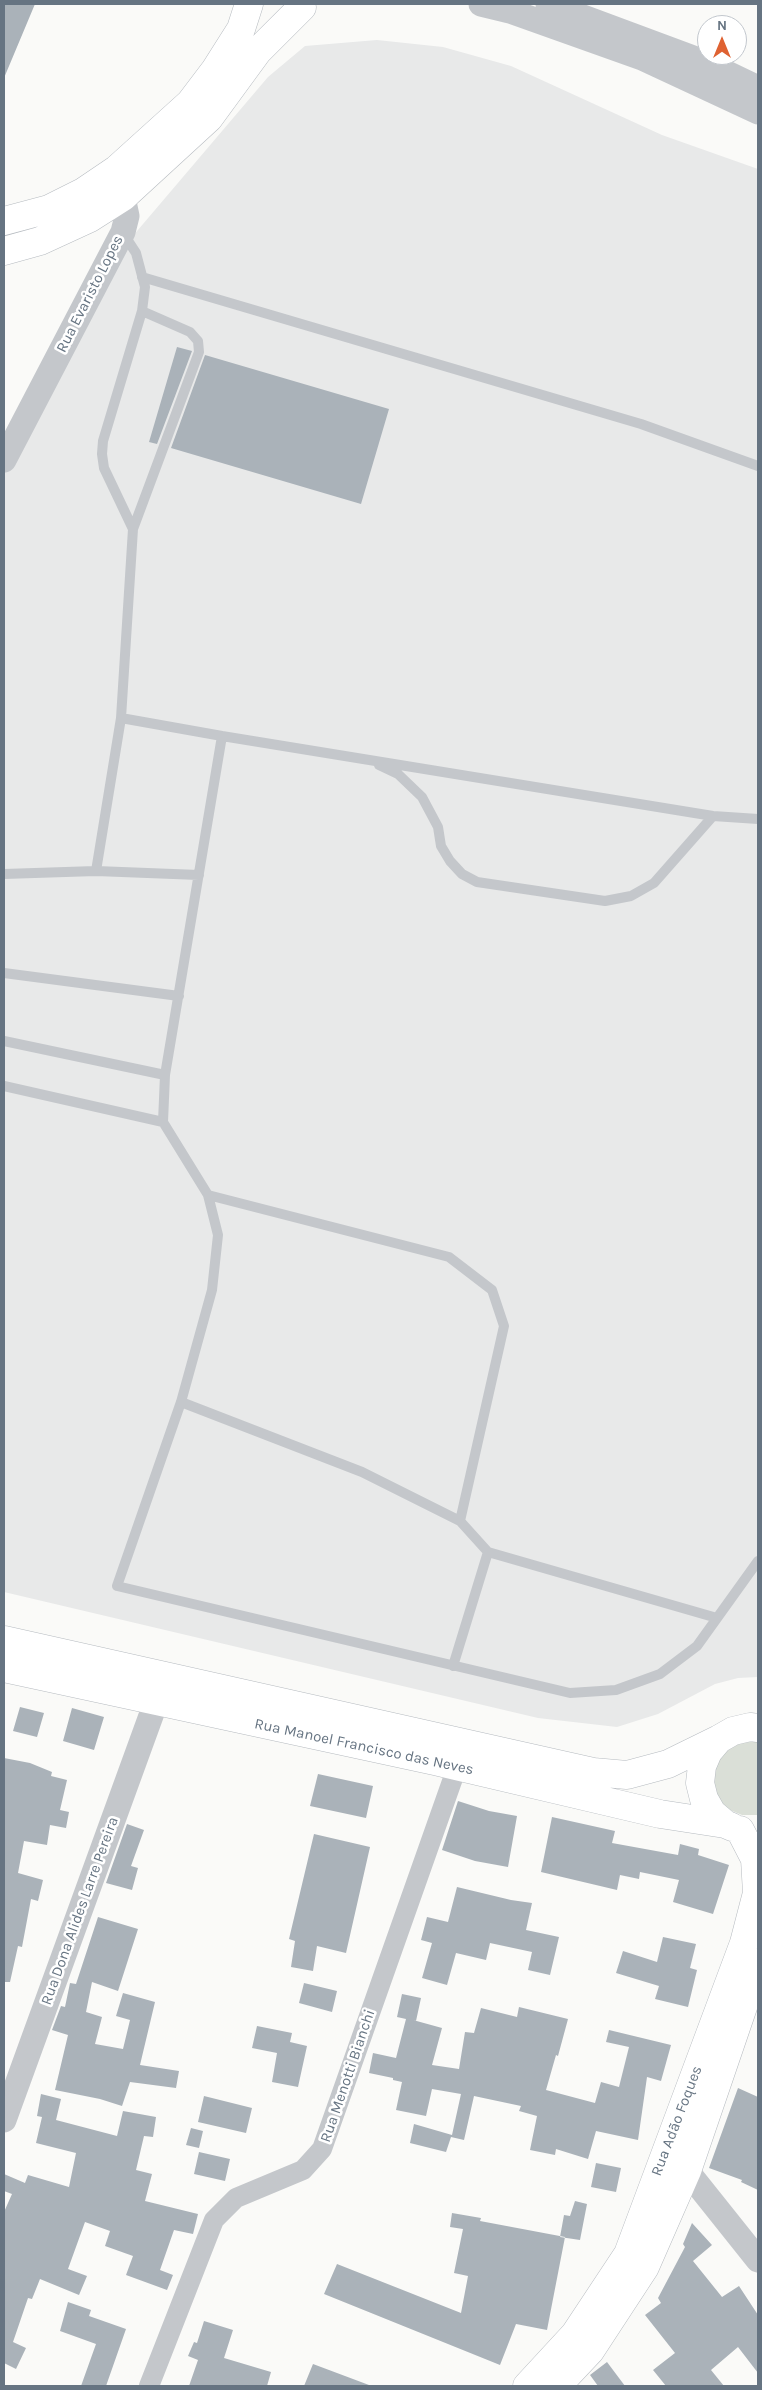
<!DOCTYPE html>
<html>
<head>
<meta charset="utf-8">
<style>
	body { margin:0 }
	#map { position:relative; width:762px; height:2390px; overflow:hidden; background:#fafaf8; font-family:Karla,sans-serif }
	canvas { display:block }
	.frame { position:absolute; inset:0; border:5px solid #667482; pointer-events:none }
	.north { position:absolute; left:697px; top:15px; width:50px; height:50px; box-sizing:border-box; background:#fff; border:1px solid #c2c7cd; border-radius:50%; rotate:0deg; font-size:14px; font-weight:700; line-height:20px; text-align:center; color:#667482 }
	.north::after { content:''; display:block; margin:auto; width:18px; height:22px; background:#df6232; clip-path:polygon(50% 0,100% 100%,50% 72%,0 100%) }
</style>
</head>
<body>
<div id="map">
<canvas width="762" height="2390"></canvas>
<div class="frame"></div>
<div class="north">N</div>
</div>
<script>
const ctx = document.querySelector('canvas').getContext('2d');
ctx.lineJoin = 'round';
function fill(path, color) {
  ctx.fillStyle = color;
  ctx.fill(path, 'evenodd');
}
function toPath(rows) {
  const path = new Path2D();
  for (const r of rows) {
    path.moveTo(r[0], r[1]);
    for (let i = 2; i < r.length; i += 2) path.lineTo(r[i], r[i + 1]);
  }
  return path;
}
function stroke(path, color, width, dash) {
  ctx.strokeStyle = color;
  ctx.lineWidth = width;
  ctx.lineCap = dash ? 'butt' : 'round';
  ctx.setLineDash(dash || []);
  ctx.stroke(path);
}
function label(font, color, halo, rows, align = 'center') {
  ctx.font = font + ' Karla,sans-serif';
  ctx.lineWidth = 5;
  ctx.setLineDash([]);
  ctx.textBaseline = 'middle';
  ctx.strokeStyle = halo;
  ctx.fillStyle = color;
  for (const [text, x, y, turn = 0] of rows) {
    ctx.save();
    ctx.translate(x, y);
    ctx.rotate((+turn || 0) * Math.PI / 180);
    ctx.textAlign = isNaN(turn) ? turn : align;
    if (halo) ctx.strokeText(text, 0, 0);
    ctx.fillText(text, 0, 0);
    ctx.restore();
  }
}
const built = toPath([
	[377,40,443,47,511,66,662,135,758,169,758,1677,738,1678,715,1684,658,1714,617,1727,538,1718,4,1592,4,468,126,244,268,77,305,46]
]);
const green = toPath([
	[758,1735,758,1815,742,1815,730,1810,720,1802,714,1791,712,1765,725,1744]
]);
const building = toPath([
	[4,4,35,4,4,78],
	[177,347,192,351,157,444,149,442],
	[205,355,389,409,361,504,171,448],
	[20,1707,44,1713,37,1737,13,1731],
	[72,1708,104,1717,94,1750,63,1741],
	[4,1758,30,1763,52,1772,51,1776,67,1780,60,1810,69,1812,66,1828,50,1825,47,1845,24,1841,18,1873,43,1880,38,1901,31,1899,22,1947,18,1946,10,1982,4,1982],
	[318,1774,373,1786,366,1818,310,1806],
	[458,1801,489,1811,517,1816,508,1867,475,1861,442,1850],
	[552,1817,615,1831,612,1843,678,1855,680,1844,699,1849,698,1855,729,1865,713,1914,673,1902,679,1880,640,1872,639,1879,620,1875,617,1890,541,1872],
	[127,1824,144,1830,131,1866,138,1868,132,1890,106,1883],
	[314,1834,370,1847,346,1953,317,1946,313,1971,291,1967,295,1941,289,1939],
	[457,1887,511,1900,532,1903,526,1930,559,1937,550,1975,528,1970,532,1952,490,1943,486,1960,456,1953,447,1985,422,1978,432,1943,421,1940,427,1917,448,1922],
	[98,1917,138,1929,118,1991,92,1982,86,2012,102,2017,95,2044,123,2049,130,2020,116,2016,123,1993,155,2002,140,2065,179,2071,176,2088,130,2082,122,2106,100,2099,55,2090,68,2035,52,2030,61,2006,65,2007,70,1983,76,1984],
	[663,1937,696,1944,690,1968,697,1970,688,2007,655,1999,659,1986,616,1973,623,1951,657,1962],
	[304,1983,337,1991,332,2012,299,2003],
	[402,1994,421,1998,416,2021,413,2020,442,2028,432,2065,459,2069,465,2032,474,2033,481,2008,517,2017,519,2007,568,2019,558,2056,556,2055,546,2090,595,2103,601,2082,619,2087,629,2047,606,2042,609,2030,671,2045,661,2081,647,2077,638,2140,596,2131,588,2159,556,2149,555,2155,530,2150,537,2116,519,2111,521,2106,474,2096,464,2140,451,2137,446,2152,410,2143,414,2124,452,2135,461,2094,432,2089,426,2116,396,2110,402,2082,393,2080,393,2078,369,2073,373,2053,396,2058,406,2019,397,2017],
	[257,2026,292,2033,290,2042,307,2046,298,2087,272,2082,277,2053,252,2048],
	[738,2088,758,2097,758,2190,741,2182,742,2180,709,2168],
	[41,2094,61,2099,56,2120,117,2136,123,2111,156,2117,153,2137,144,2136,136,2170,152,2174,145,2201,198,2214,193,2234,174,2230,160,2270,173,2275,167,2290,126,2275,133,2256,105,2246,110,2231,85,2222,68,2269,87,2276,79,2295,40,2279,32,2299,28,2298,13,2342,26,2348,16,2369,4,2363,4,2212,12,2194,4,2191,4,2174,25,2183,28,2175,69,2187,76,2153,36,2143,42,2117,37,2116],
	[204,2096,252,2108,246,2133,198,2122],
	[191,2128,203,2131,199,2148,186,2145],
	[199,2152,230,2159,225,2181,194,2174],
	[596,2163,621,2168,616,2192,591,2187],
	[575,2201,587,2204,580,2240,560,2237,564,2215,570,2216],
	[452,2213,481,2218,480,2221,565,2237,547,2330,516,2324,500,2365,324,2294,337,2264,461,2313,468,2276,454,2273,463,2229,450,2227],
	[692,2223,712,2245,693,2261,722,2297,739,2286,758,2315,758,2373,738,2347,711,2370,724,2386,666,2386,653,2370,675,2353,645,2315,661,2303,658,2298,685,2247,683,2244],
	[68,2302,91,2310,89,2316,126,2329,106,2386,81,2386,96,2344,60,2331],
	[204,2321,233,2330,224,2358,271,2372,267,2386,189,2386,198,2360,188,2356,194,2342,197,2343],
	[607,2362,625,2386,598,2386,590,2375],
	[313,2364,369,2385,369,2386,304,2386]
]);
const service = toPath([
	[123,233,136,253,145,287,142,311,103,441,102,454,104,468,133,529,121,718,222,736],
	[142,277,641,424,758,466],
	[133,529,199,352,198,341,190,332,142,311],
	[379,765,398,774,422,797,438,827,441,846,450,861,462,874,477,882,605,901,631,896,654,883,713,816],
	[758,819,713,816,222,736,165,1075,163,1122,208,1195,218,1235,212,1290,181,1402,117,1586,570,1693,616,1690,660,1674,697,1646,758,1561],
	[96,871,121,718],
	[4,874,96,871,199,875],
	[4,973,179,996],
	[4,1041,165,1075],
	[4,1086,163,1122],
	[208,1195,449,1257,492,1290,504,1326,460,1521],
	[181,1402,362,1472,460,1521,488,1552,717,1618],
	[453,1666,488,1552]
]);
const minor = toPath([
	[149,2386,214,2220,236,2198,303,2170,322,2149,457,1767]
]);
const tertiary = toPath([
	[481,4,510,11,642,58,758,112],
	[548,4,704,62,758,88],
	[4,460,123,232,127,216,123,197],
	[4,2120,156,1702],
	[687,2171,758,2260]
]);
const secondary = toPath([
	[4,221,49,209,83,192,117,169,190,103,215,70,241,29,249,4],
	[4,251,40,241,90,218,123,197,209,118,258,51,302,7],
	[4,1640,593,1772,627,1775,668,1764,719,1739],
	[4,1668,435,1761,660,1814,725,1824],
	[732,1827,725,1824,712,1813,704,1799,700,1783,702,1766,708,1752,719,1739,733,1731,750,1727,758,1728],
	[527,2386,575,2334,628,2254,744,1943,757,1893,755,1859,740,1830],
	[557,2386,590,2351,645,2267,687,2171,758,1963]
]);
const streetNames = [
	["Rua Evaristo Lopes",90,294,-63],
	["Rua Manoel Francisco das Neves",364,1747,12],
	["Rua Dona Alides Larre Pereira",80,1911,-70],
	["Rua Menotti Bianchi",348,2076,-71],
	["Rua Adão Foques",677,2121,-69]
];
fill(built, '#e8e9e9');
fill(green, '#dadfd7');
fill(building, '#aab2b9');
stroke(secondary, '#b6bbc0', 29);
stroke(service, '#c4c7cb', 10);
stroke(minor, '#c4c7cb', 20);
stroke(tertiary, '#c4c7cb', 25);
stroke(secondary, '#fff', 28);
label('15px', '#667482', '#fff', streetNames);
</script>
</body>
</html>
